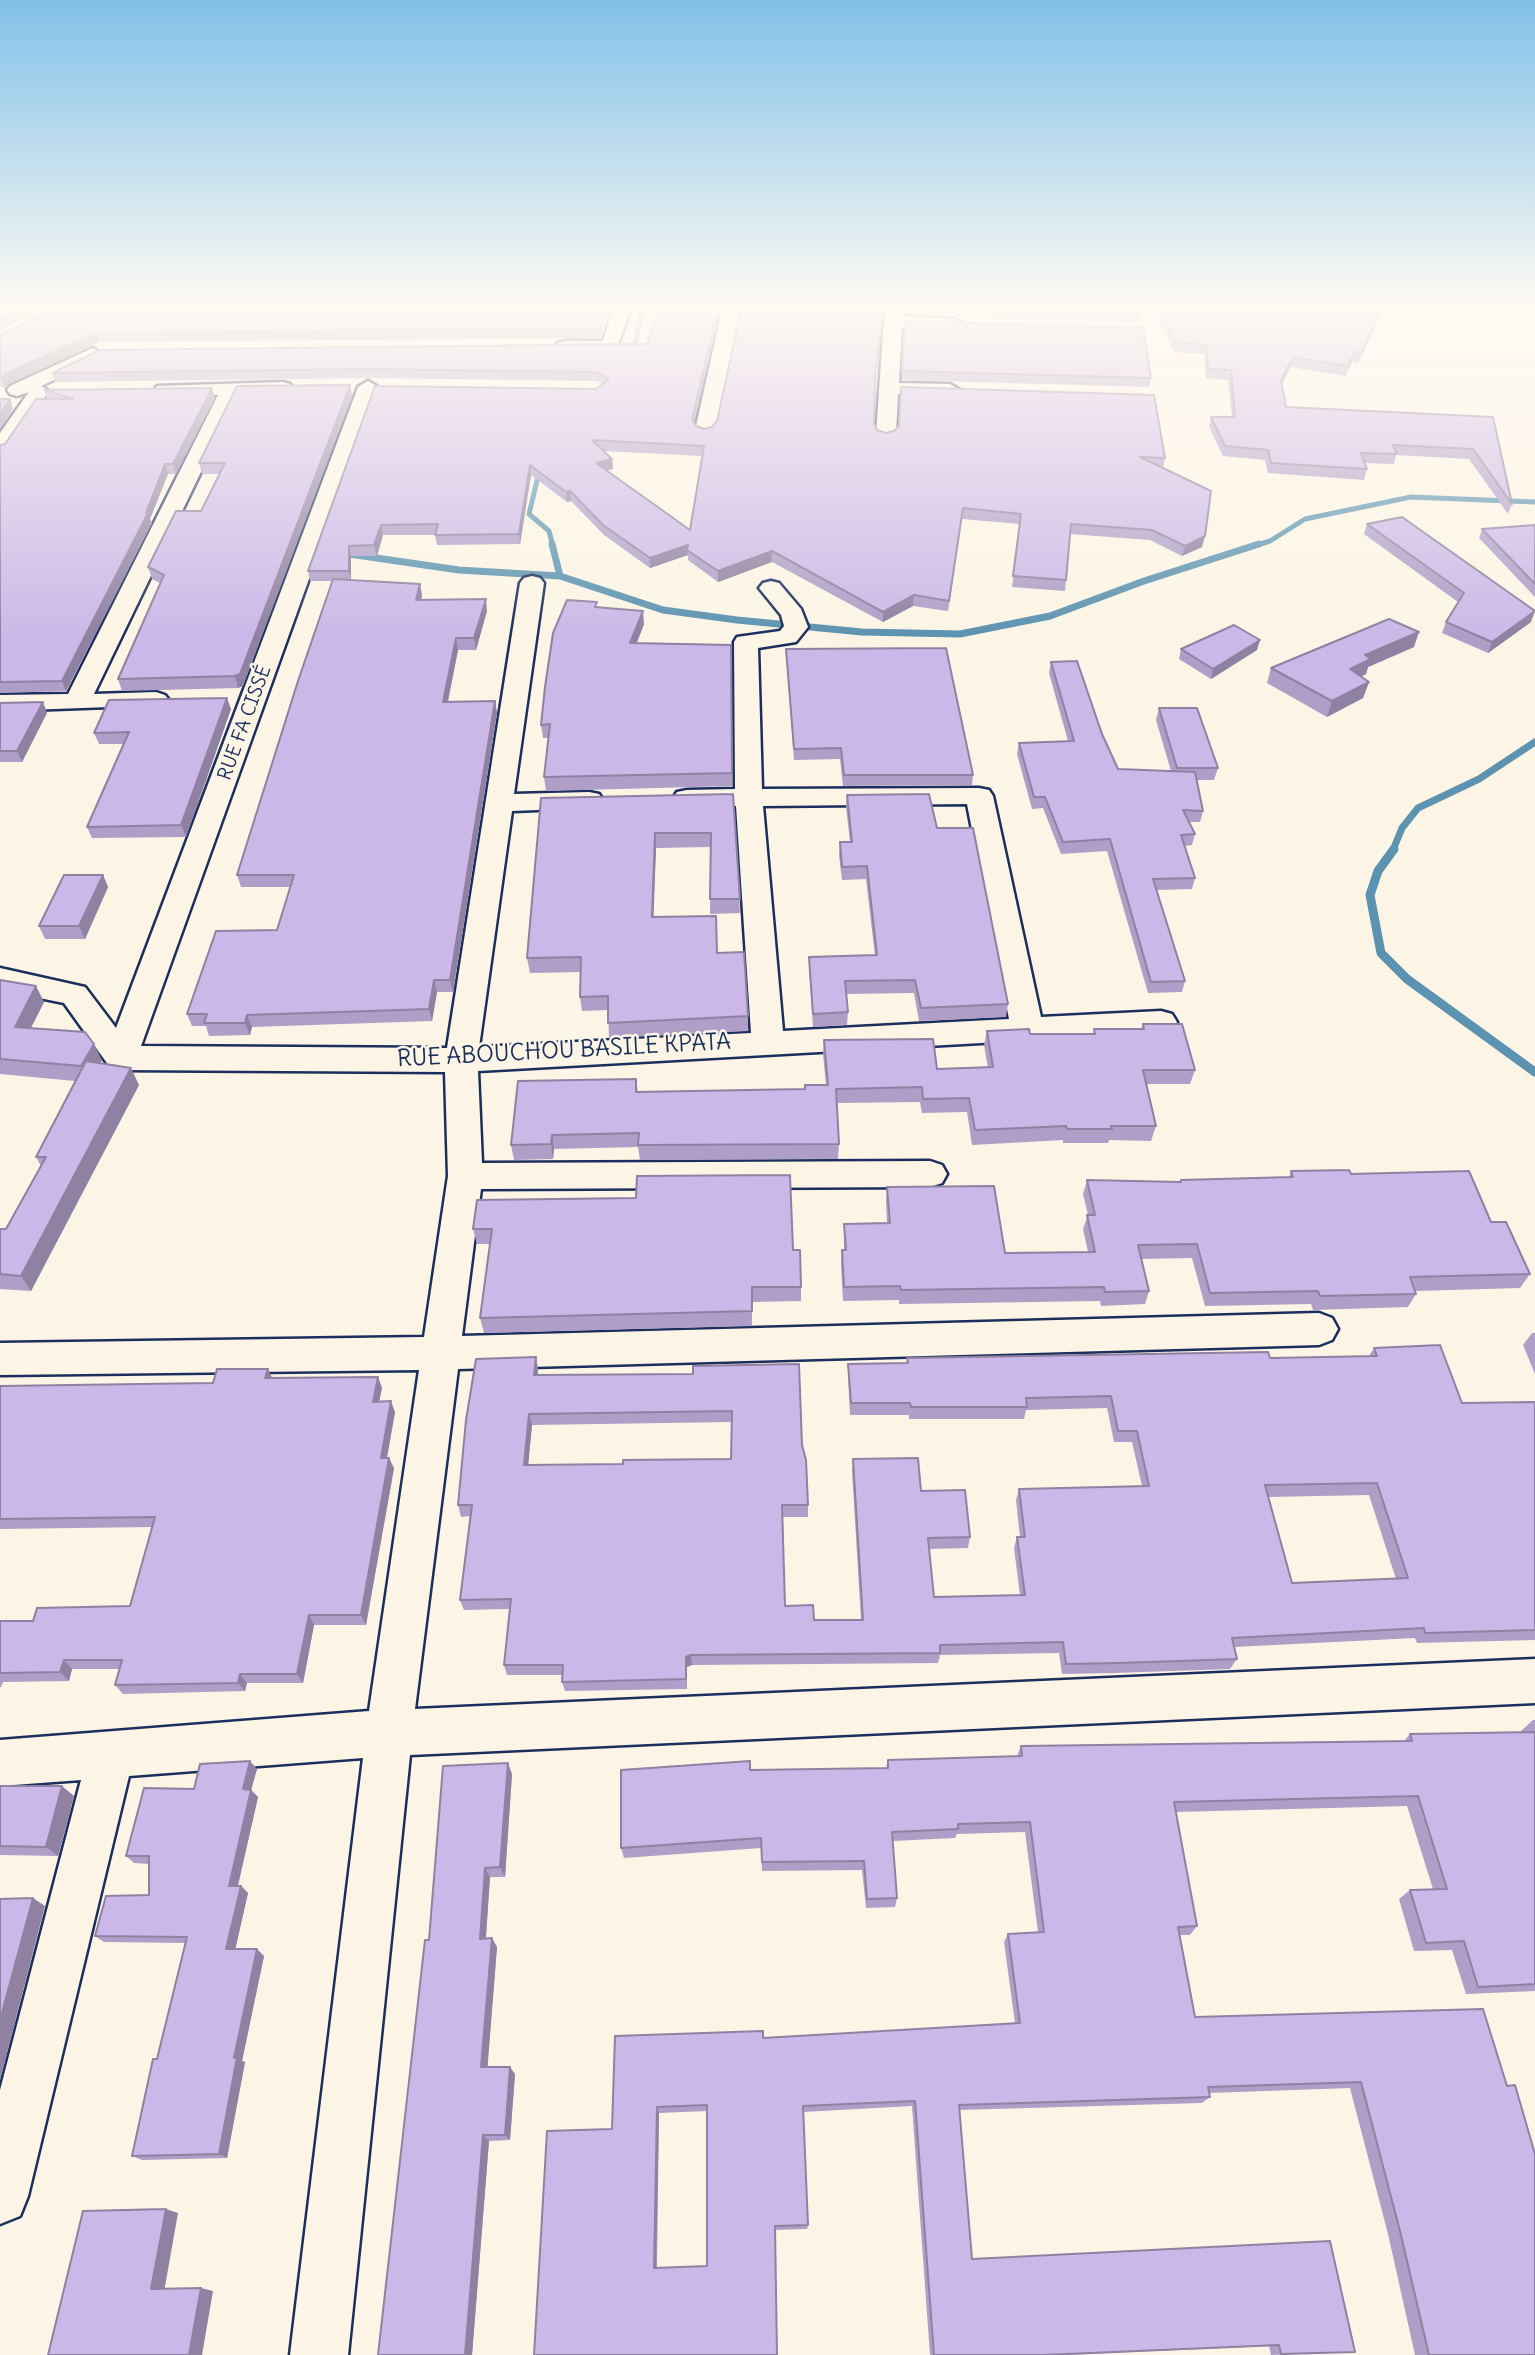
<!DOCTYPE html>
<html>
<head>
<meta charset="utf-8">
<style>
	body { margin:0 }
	canvas { display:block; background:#fcf5e5 }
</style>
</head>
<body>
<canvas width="1535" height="2355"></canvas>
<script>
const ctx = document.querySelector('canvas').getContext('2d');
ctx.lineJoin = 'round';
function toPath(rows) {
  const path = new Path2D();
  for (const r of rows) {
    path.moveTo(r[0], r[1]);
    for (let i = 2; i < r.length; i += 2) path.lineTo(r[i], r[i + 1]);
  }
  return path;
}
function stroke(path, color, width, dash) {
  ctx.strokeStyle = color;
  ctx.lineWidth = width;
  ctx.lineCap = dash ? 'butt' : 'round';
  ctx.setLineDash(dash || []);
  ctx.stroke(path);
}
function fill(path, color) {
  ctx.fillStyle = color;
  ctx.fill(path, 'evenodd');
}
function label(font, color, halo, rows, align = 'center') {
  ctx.font = font + ' Delius,sans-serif';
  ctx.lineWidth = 5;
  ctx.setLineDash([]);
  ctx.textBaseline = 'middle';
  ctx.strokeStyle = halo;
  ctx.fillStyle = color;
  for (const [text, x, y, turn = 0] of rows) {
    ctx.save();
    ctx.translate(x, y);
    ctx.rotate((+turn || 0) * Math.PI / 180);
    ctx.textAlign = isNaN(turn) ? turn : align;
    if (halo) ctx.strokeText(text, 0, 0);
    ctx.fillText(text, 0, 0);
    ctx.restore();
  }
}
const streamFar2 = toPath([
	[632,357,643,306],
	[540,468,529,514,549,531,553,546],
	[1254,546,1270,541,1305,519,1411,497,1535,502]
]);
const streamFar1 = toPath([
	[552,544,560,576],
	[349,554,459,570,560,576,663,610,737,620,862,632,960,634,1050,616,1144,581,1259,544],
	[1393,850,1402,828,1418,808,1479,779,1535,742]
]);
const stream = toPath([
	[1394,849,1378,871,1370,895,1381,953,1407,979,1535,1072]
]);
const minor = toPath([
	[614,306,632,306,616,350,558,351,556,347,558,343,565,341,603,341,614,306],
	[723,306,741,306,715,430,712,434,705,436,698,434,695,430,723,306],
	[885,306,903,306,902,316,954,319,963,324,954,329,902,327,899,383,950,384,960,390,950,396,898,394,896,434,893,438,886,440,879,438,876,434,885,306],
	[93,348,102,354,100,358,41,386,49,391,7,452,0,454,0,433,29,392,17,396,10,394,7,390,10,386,93,348],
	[368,381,378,387,141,1046,447,1048,520,583,524,578,532,576,540,578,544,583,514,794,589,792,599,794,603,800,599,806,589,808,512,811,479,1047,751,1033,736,806,687,806,677,804,673,798,677,792,687,790,735,789,734,642,737,637,780,631,784,626,781,615,759,588,763,583,771,581,779,583,801,609,808,627,796,642,758,648,762,789,979,788,989,790,993,796,1041,1017,1161,1011,1172,1014,1177,1022,1172,1030,1161,1033,478,1071,482,1163,930,1161,942,1165,947,1174,942,1183,930,1187,481,1189,462,1336,1319,1313,1332,1318,1338,1329,1332,1340,1319,1345,458,1369,415,1709,1535,1659,1535,1703,410,1755,348,2355,290,2355,363,1758,129,1776,28,2196,20,2216,0,2224,0,2090,81,1780,0,1786,0,1740,369,1711,419,1370,0,1375,0,1343,424,1337,448,1176,445,1072,121,1070,109,1066,64,1003,0,990,0,968,85,987,116,1028,358,387,368,381],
	[967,804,1009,1019,783,1031,763,806,967,804],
	[283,382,290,384,293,388,290,392,238,395,94,694,156,692,165,695,169,700,165,705,0,711,0,695,68,694,218,395,164,396,157,394,154,390,157,386,283,382]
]);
const wall = toPath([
	[608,306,600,338,99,342,9,384,5,388,0,386,0,334],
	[659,306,720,306,694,423,696,426,704,429,875,384,874,424,877,430,886,433,1165,458,1163,468,1202,547,1182,556,1150,540,1070,534,1065,591,1012,587,1020,524,962,519,948,611,913,606,883,622,772,562,718,582,688,560,688,555,650,568,604,535,571,501,567,502,531,475,520,544,437,545,435,535,383,535,377,556,351,556,351,580,420,584,422,596,421,599,487,611,476,650,458,650,448,702,495,701,497,713,453,992,437,992,432,1021,252,1027,250,1035,209,1036,206,1026,192,1026,187,1014,277,930,290,887,241,887,237,875,332,581,310,581,308,571,602,384,597,381,368,378,55,382,52,373,647,344],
	[603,451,703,456,690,530,607,470,613,469,612,459],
	[904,306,1139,306,1140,313,1138,322,905,313],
	[1152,306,1385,306,1358,363,1352,362,1345,376,1291,367,1282,384,1286,407,1493,417,1512,504,1508,514,1469,459,1396,455,1394,464,1365,463,1367,469,1364,480,1268,473,1265,460,1223,456,1209,427,1211,417,1232,417,1228,380,1206,378,1204,354,1174,352],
	[905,321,1151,378,1149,387,902,380],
	[350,385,352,396,243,686,238,688,122,691,118,679,160,583,152,579,148,567,201,511,219,474,202,474,199,463],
	[44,390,215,398,176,474,168,474,150,519,152,523,66,691,0,693,0,445,5,444,47,399],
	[1367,524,1531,622,1488,653,1442,633,1446,622,1458,602,1364,534],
	[1535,525,1535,597,1479,538,1482,529],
	[597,607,644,624,637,643,731,645,732,786,546,791,544,777,549,738,543,738,541,725],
	[1414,647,1368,667,1366,674,1361,677,1369,682,1363,698,1327,717,1267,683,1271,668],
	[786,649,973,775,972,785,843,786,840,759,794,760],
	[1181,649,1257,650,1211,679,1179,659],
	[1051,662,1102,734,1118,769,1171,771,1156,720,1159,708,1218,768,1214,780,1197,780,1203,811,1200,822,1189,822,1195,834,1192,845,1185,846,1195,878,1192,889,1157,890,1185,981,1182,992,1148,993,1107,851,1061,854,1043,808,1032,809,1017,754,1019,743,1068,741,1049,673],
	[0,703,47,713,22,762,0,762],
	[231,709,186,837,92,838,87,827,124,744,99,744,94,733],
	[733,794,740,913,710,914,711,847,656,848,653,917,717,953,748,1016,748,1031,609,1038,608,1010,582,1011,580,997,581,972,530,973,527,958,541,798],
	[847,795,937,828,1008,1004,1006,1017,919,1021,914,993,846,994,848,1012,847,1025,813,1027,809,969,809,957,875,956,866,879,842,880,839,855,840,842,850,842,846,807],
	[103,875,108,887,85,939,45,939,39,926],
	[0,980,44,1002,31,1028,102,1060,100,1063,139,1085,31,1291,0,1289,0,1229,6,1229,41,1166,36,1157,75,1081,0,1074],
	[1143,1024,1195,1070,1190,1084,1147,1084,1156,1126,1151,1141,1109,1140,1108,1143,1063,1143,1063,1140,972,1145,967,1112,922,1113,920,1102,836,1103,839,1144,838,1159,640,1160,638,1147,554,1149,553,1159,514,1160,511,1145,636,1079,638,1092,804,1089,826,1085,823,1054,824,1040,937,1069,988,1068,984,1045,987,1031,1030,1034,1093,1034,1094,1029,1141,1029],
	[1291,1171,1351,1174,1491,1222,1530,1274,1520,1288,1415,1291,1416,1294,1408,1307,1313,1310,1311,1304,1205,1306,1192,1258,1141,1259,1149,1291,1145,1304,1101,1306,1100,1301,899,1304,899,1300,843,1301,841,1264,842,1250,844,1250,844,1224,887,1223,886,1202,887,1187,1005,1253,1088,1252,1083,1229,1088,1215,1083,1194,1087,1180,1180,1182,1181,1180,1289,1177],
	[477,1200,793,1250,801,1287,801,1301,752,1302,752,1326,484,1333,480,1318,490,1244,477,1244,473,1229],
	[1532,1333,1535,1333,1535,1374,1523,1345],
	[1374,1348,1462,1403,1535,1402,1535,1640,1417,1643,1415,1638,1234,1647,1237,1659,1230,1669,1114,1673,1062,1674,1059,1653,940,1655,938,1663,692,1665,687,1667,687,1689,565,1691,562,1682,563,1675,507,1675,504,1665,509,1609,464,1610,460,1600,470,1516,461,1517,458,1505,538,1369,538,1375,693,1374,802,1445,808,1505,808,1517,783,1517,785,1606,814,1620,861,1620,852,1471,853,1459,921,1491,970,1537,968,1548,929,1549,934,1597,1020,1595,1014,1548,1017,1537,1020,1537,1016,1500,1019,1489,1142,1486,1132,1442,1114,1442,1107,1408,1026,1410,1024,1419,909,1419,909,1415,850,1415,848,1376,848,1364,907,1363,907,1358,1270,1358,1369,1356],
	[731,1422,731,1459,623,1464,528,1465,532,1425],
	[1369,1495,1396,1579,1292,1583,1268,1497],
	[378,1377,382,1388,379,1401,395,1412,387,1458,394,1468,366,1625,314,1625,303,1683,247,1683,245,1691,123,1694,115,1685,120,1669,72,1669,69,1681,3,1682,1,1687,0,1687,0,1621,33,1621,130,1606,152,1527,0,1529,0,1386,213,1383,272,1378],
	[1533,1720,1535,1720,1535,1991,1466,1994,1452,1950,1414,1951,1399,1899,1410,1890,1433,1889,1407,1806,1176,1812,1197,1926,1190,1935,1180,1935,1195,2017,1483,2009,1535,2355,1415,2355,1388,2234,1350,2088,1209,2093,1210,2097,1202,2103,959,2110,972,2259,1355,2352,1271,2355,1269,2346,1064,2355,930,2355,912,2106,803,2112,808,2225,807,2229,775,2230,777,2355,534,2355,612,2129,763,2038,1015,2023,1004,1942,1008,1934,1038,1932,1025,1832,957,1834,955,1838,893,1841,897,1898,895,1907,866,1908,862,1870,762,1871,761,1848,624,1858,621,1848,750,1770,886,1768,888,1760,1017,1756,1021,1746,1404,1741,1410,1734,1521,1732,1521,1731],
	[707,2111,707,2266,657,2268,659,2113],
	[257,1769,251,1790,258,1797,238,1886,241,1886,248,1893,235,1949,264,1956,242,2061,245,2062,227,2158,142,2160,132,2156,157,2059,185,1943,104,1942,95,1936,149,1895,149,1864,134,1863,126,1856,194,1789],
	[512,1774,505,1877,490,1877,486,1939,497,1947,487,2067,515,2074,510,2140,489,2141,472,2355,378,2355,429,1940],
	[0,1786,74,1796,58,1856,0,1855]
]);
const shadedWall = toPath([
	[24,306,45,306,0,330,0,319],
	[605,306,608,306,600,338,600,329],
	[718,306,720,306,692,429,692,420],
	[1383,306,1385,306,1358,363,1361,353],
	[96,333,99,342,9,384,5,388,2,378,5,374],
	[1355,352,1352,362,1345,376,1348,366],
	[1293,357,1291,367,1278,390,1281,380],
	[350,385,352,396,243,686,238,688,235,676],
	[212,388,215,398,176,474,173,464],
	[10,399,13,409,0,429,0,414],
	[612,459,613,469,597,473,596,463],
	[165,464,168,474,150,519,152,523,66,691,62,681,146,513],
	[530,465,531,475,520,544,519,534],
	[570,491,571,501,567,502,566,492],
	[381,525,383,535,377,556,374,545],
	[1205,536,1202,547,1182,556,1185,546],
	[688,545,688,555,650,568,650,558],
	[349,546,351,556,351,581,349,571],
	[772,551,772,562,718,582,718,571],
	[420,584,422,596,418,611,416,600],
	[914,595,913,606,883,622,883,612],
	[486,599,487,611,476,650,474,638],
	[643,611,644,624,631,656,630,643],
	[1535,611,1531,622,1488,653,1492,642],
	[1419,632,1414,647,1368,667,1366,674,1345,685,1350,669,1365,655],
	[456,638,458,650,445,714,443,702],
	[1260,640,1257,650,1211,679,1213,669],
	[1369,682,1363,698,1327,717,1332,701],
	[227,698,231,709,186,837,181,825],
	[495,701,497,713,453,992,450,980],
	[43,702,47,713,22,762,17,751],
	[655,833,656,848,653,931,652,917],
	[103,875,108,887,85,939,79,926],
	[434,980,437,992,432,1021,429,1009],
	[36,986,44,1002,23,1043,15,1027],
	[247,1015,252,1027,250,1035,245,1023],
	[94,1044,102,1060,89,1082,81,1066],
	[131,1068,139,1085,31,1291,21,1276],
	[552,1135,554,1149,553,1159,551,1144],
	[536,1357,538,1369,536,1387,534,1375],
	[268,1369,273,1380,265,1378],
	[378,1377,382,1388,377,1412,373,1402],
	[391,1401,395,1412,385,1468,381,1458],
	[529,1414,532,1425,527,1477,524,1465],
	[389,1458,394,1468,366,1625,361,1615],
	[309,1615,314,1625,303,1683,297,1674],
	[691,1655,692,1665,687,1667,687,1689,686,1657],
	[64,1660,72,1669,69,1681,60,1672],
	[240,1674,247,1683,245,1691,238,1683],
	[250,1761,257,1769,251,1790,258,1797,236,1893,229,1886,243,1789],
	[508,1763,512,1774,505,1877,500,1867],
	[62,1786,74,1796,58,1856,46,1847],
	[485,1868,490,1877,485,1947,480,1939],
	[241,1886,248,1893,234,1955,226,1949],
	[33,1898,45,1906,0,2080,0,2020],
	[492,1938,497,1947,487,2074,481,2067],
	[257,1949,264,1956,242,2061,245,2062,227,2158,219,2154,234,2058],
	[510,2067,515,2074,510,2140,505,2135],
	[657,2107,659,2113,656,2271,654,2268],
	[483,2135,489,2141,472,2355,465,2355],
	[166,2209,178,2213,164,2292,151,2289],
	[201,2288,213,2291,202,2355,189,2355]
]);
const building = toPath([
	[0,306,24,306,0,319,0,306],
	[58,306,605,306,600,329,96,333,5,374,2,378,0,378,0,335,58,306],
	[659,306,718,306,692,420,696,426,704,429,712,427,717,421,742,306,883,306,875,378,874,424,877,430,886,433,894,431,899,426,901,387,1154,395,1165,458,1140,457,1211,491,1205,536,1185,546,1152,530,1071,524,1066,580,1013,576,1021,514,963,508,949,601,914,595,883,612,772,551,718,571,687,550,688,545,650,558,603,525,570,491,566,492,530,465,519,534,435,535,438,524,381,525,374,545,349,546,349,571,308,571,375,386,596,389,609,379,596,372,366,369,52,373,100,350,647,344,659,306],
	[592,440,704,446,690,530,596,463,612,459,592,440],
	[959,306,1139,306,1140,313,959,306],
	[1159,306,1383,306,1361,353,1355,352,1348,366,1293,357,1281,380,1286,407,1493,417,1512,504,1473,449,1393,445,1397,454,1361,453,1367,469,1271,463,1268,450,1225,446,1211,417,1235,417,1231,370,1208,369,1206,345,1176,342,1159,306],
	[905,321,1143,328,1151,378,902,371,905,321],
	[350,385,240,674,235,676,118,679,164,575,148,567,176,511,201,511,225,463,199,463,237,386,350,385],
	[212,388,173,464,165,464,146,513,148,513,62,681,0,682,0,445,5,444,36,399,73,399,44,390,212,388],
	[0,399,10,399,0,414,0,399],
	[1402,517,1535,611,1492,642,1446,622,1464,593,1367,524,1402,517],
	[1535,525,1535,584,1482,529,1535,525],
	[333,579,420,584,416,600,486,599,474,638,456,638,443,702,495,701,450,980,434,980,429,1009,247,1015,245,1023,204,1023,207,1014,187,1014,216,931,277,930,294,875,237,875,298,681,333,579],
	[567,600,597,602,595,607,643,611,630,643,731,645,732,773,544,777,550,724,541,725,545,687,553,633,567,600],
	[1389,619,1419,632,1365,655,1371,659,1350,669,1369,682,1332,701,1271,668,1389,619],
	[1234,625,1260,640,1213,669,1181,649,1234,625],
	[946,648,973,775,844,775,841,748,794,749,786,649,946,648],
	[1077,661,1102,734,1118,769,1195,772,1203,811,1183,810,1195,834,1181,835,1195,878,1153,879,1185,981,1151,982,1110,839,1063,842,1045,797,1034,797,1019,743,1074,741,1051,662,1077,661],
	[227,698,181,825,87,827,129,732,94,733,109,700,227,698],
	[43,702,17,751,0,751,0,703,43,702],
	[1159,708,1197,708,1218,768,1177,768,1159,708],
	[733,794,740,899,710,899,711,833,655,833,652,917,716,916,717,953,744,952,748,1016,608,1023,608,996,580,997,581,957,527,958,541,798,733,794],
	[929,794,937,828,973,828,1008,1004,921,1008,915,980,845,981,848,1012,813,1014,809,957,877,955,867,866,842,867,840,842,852,842,847,795,929,794],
	[64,875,103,875,79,926,39,926,64,875],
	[0,980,36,986,15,1027,85,1032,94,1044,81,1066,0,1059,0,980],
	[1143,1024,1182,1024,1195,1070,1143,1070,1156,1126,1111,1126,1112,1129,1067,1129,1066,1126,975,1130,969,1098,923,1099,922,1087,836,1089,839,1144,638,1145,639,1133,552,1135,551,1144,511,1145,518,1081,636,1079,636,1092,805,1089,805,1085,828,1085,824,1040,933,1039,937,1069,993,1067,987,1031,1029,1029,1030,1034,1095,1034,1094,1029,1144,1029,1143,1024],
	[86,1061,131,1068,21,1276,0,1274,0,1229,6,1229,46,1157,36,1157,86,1061],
	[1349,1170,1351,1174,1469,1171,1491,1222,1506,1222,1530,1274,1410,1277,1416,1294,1320,1296,1318,1291,1210,1293,1197,1244,1138,1245,1149,1291,1105,1292,1104,1287,901,1290,900,1286,844,1287,842,1250,846,1250,844,1224,890,1223,887,1187,994,1186,1005,1253,1095,1252,1087,1215,1095,1215,1087,1180,1181,1182,1181,1180,1293,1177,1291,1171,1349,1170],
	[790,1175,793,1250,800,1250,801,1287,752,1287,752,1311,480,1318,492,1229,473,1229,477,1200,636,1198,637,1176,790,1175],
	[1440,1345,1462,1403,1535,1402,1535,1630,1425,1633,1424,1628,1232,1638,1237,1659,1119,1663,1066,1664,1063,1642,940,1645,940,1653,691,1655,686,1657,686,1679,562,1682,563,1665,504,1665,511,1599,460,1600,472,1505,458,1505,466,1420,476,1359,536,1357,534,1375,693,1374,693,1366,799,1364,802,1445,806,1460,808,1505,782,1505,785,1606,813,1605,814,1620,863,1620,853,1459,918,1458,921,1491,965,1490,970,1537,928,1538,934,1597,1025,1595,1017,1537,1025,1537,1019,1489,1149,1486,1137,1431,1118,1431,1111,1396,1026,1398,1027,1407,911,1407,910,1403,851,1403,848,1364,908,1363,907,1358,1268,1352,1270,1358,1377,1356,1374,1348,1440,1345],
	[732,1411,731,1459,623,1460,623,1464,524,1465,529,1414,732,1411],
	[1377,1483,1408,1578,1292,1583,1265,1485,1377,1483],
	[217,1369,268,1369,265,1378,378,1377,373,1402,391,1401,381,1458,389,1458,361,1615,309,1615,297,1674,240,1674,238,1683,115,1685,122,1660,64,1660,60,1672,0,1673,0,1621,33,1621,37,1608,130,1606,155,1517,0,1519,0,1386,213,1383,217,1369],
	[1535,1732,1535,1984,1478,1987,1464,1941,1426,1943,1410,1890,1447,1889,1418,1796,1174,1802,1197,1926,1178,1927,1195,2017,1483,2009,1507,2086,1515,2085,1535,2154,1535,2355,1429,2355,1400,2231,1361,2082,1208,2087,1210,2097,959,2105,972,2259,1330,2241,1355,2352,1281,2354,1279,2345,1043,2355,934,2355,915,2101,803,2106,808,2225,775,2226,777,2355,534,2355,547,2131,612,2129,615,2036,763,2031,763,2038,1020,2023,1008,1934,1044,1932,1030,1822,958,1824,958,1829,892,1832,897,1898,867,1899,864,1861,762,1862,761,1838,621,1848,621,1770,750,1761,750,1770,888,1768,888,1760,1022,1756,1021,1746,1412,1741,1410,1734,1535,1732],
	[707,2105,707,2266,654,2268,657,2107,707,2105],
	[250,1761,243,1789,251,1790,229,1886,241,1886,226,1949,257,1949,234,2058,237,2057,219,2154,132,2156,153,2059,157,2059,187,1937,95,1936,106,1896,149,1895,149,1856,126,1856,144,1788,194,1789,200,1764,250,1761],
	[508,1763,500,1867,485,1868,480,1939,492,1938,481,2067,510,2067,505,2135,483,2135,465,2355,378,2355,425,1940,429,1940,443,1766,508,1763],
	[0,1786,62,1786,46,1847,0,1846,0,1786],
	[33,1898,0,2020,0,1899,33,1898],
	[166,2209,151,2289,201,2288,189,2355,48,2355,83,2211,166,2209]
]);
const farStreetnames = [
	["RUE FA CISSÉ",245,723,-70]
];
const streetNames = [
	["RUE ABOUCHOU BASILE KPATA",564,1051,-3]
];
stroke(streamFar2, '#5c93b0', 5);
stroke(streamFar1, '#5c93b0', 7);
stroke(stream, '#5c93b0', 9);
stroke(minor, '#1b2f5e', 5);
fill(minor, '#fcf5e5');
fill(wall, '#af9ec8');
fill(shadedWall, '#8f81a2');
fill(building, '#ccb8e8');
stroke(building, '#8f81a2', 2);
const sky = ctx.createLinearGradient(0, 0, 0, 636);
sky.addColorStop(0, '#81c1e8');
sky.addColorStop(0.48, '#fefaf3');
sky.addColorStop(1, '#fefaf300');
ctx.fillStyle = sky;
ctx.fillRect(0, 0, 1535, 636);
label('19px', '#1b2f5e', '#fcf5e5', farStreetnames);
label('23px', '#1b2f5e', '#fcf5e5', streetNames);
</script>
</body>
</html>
